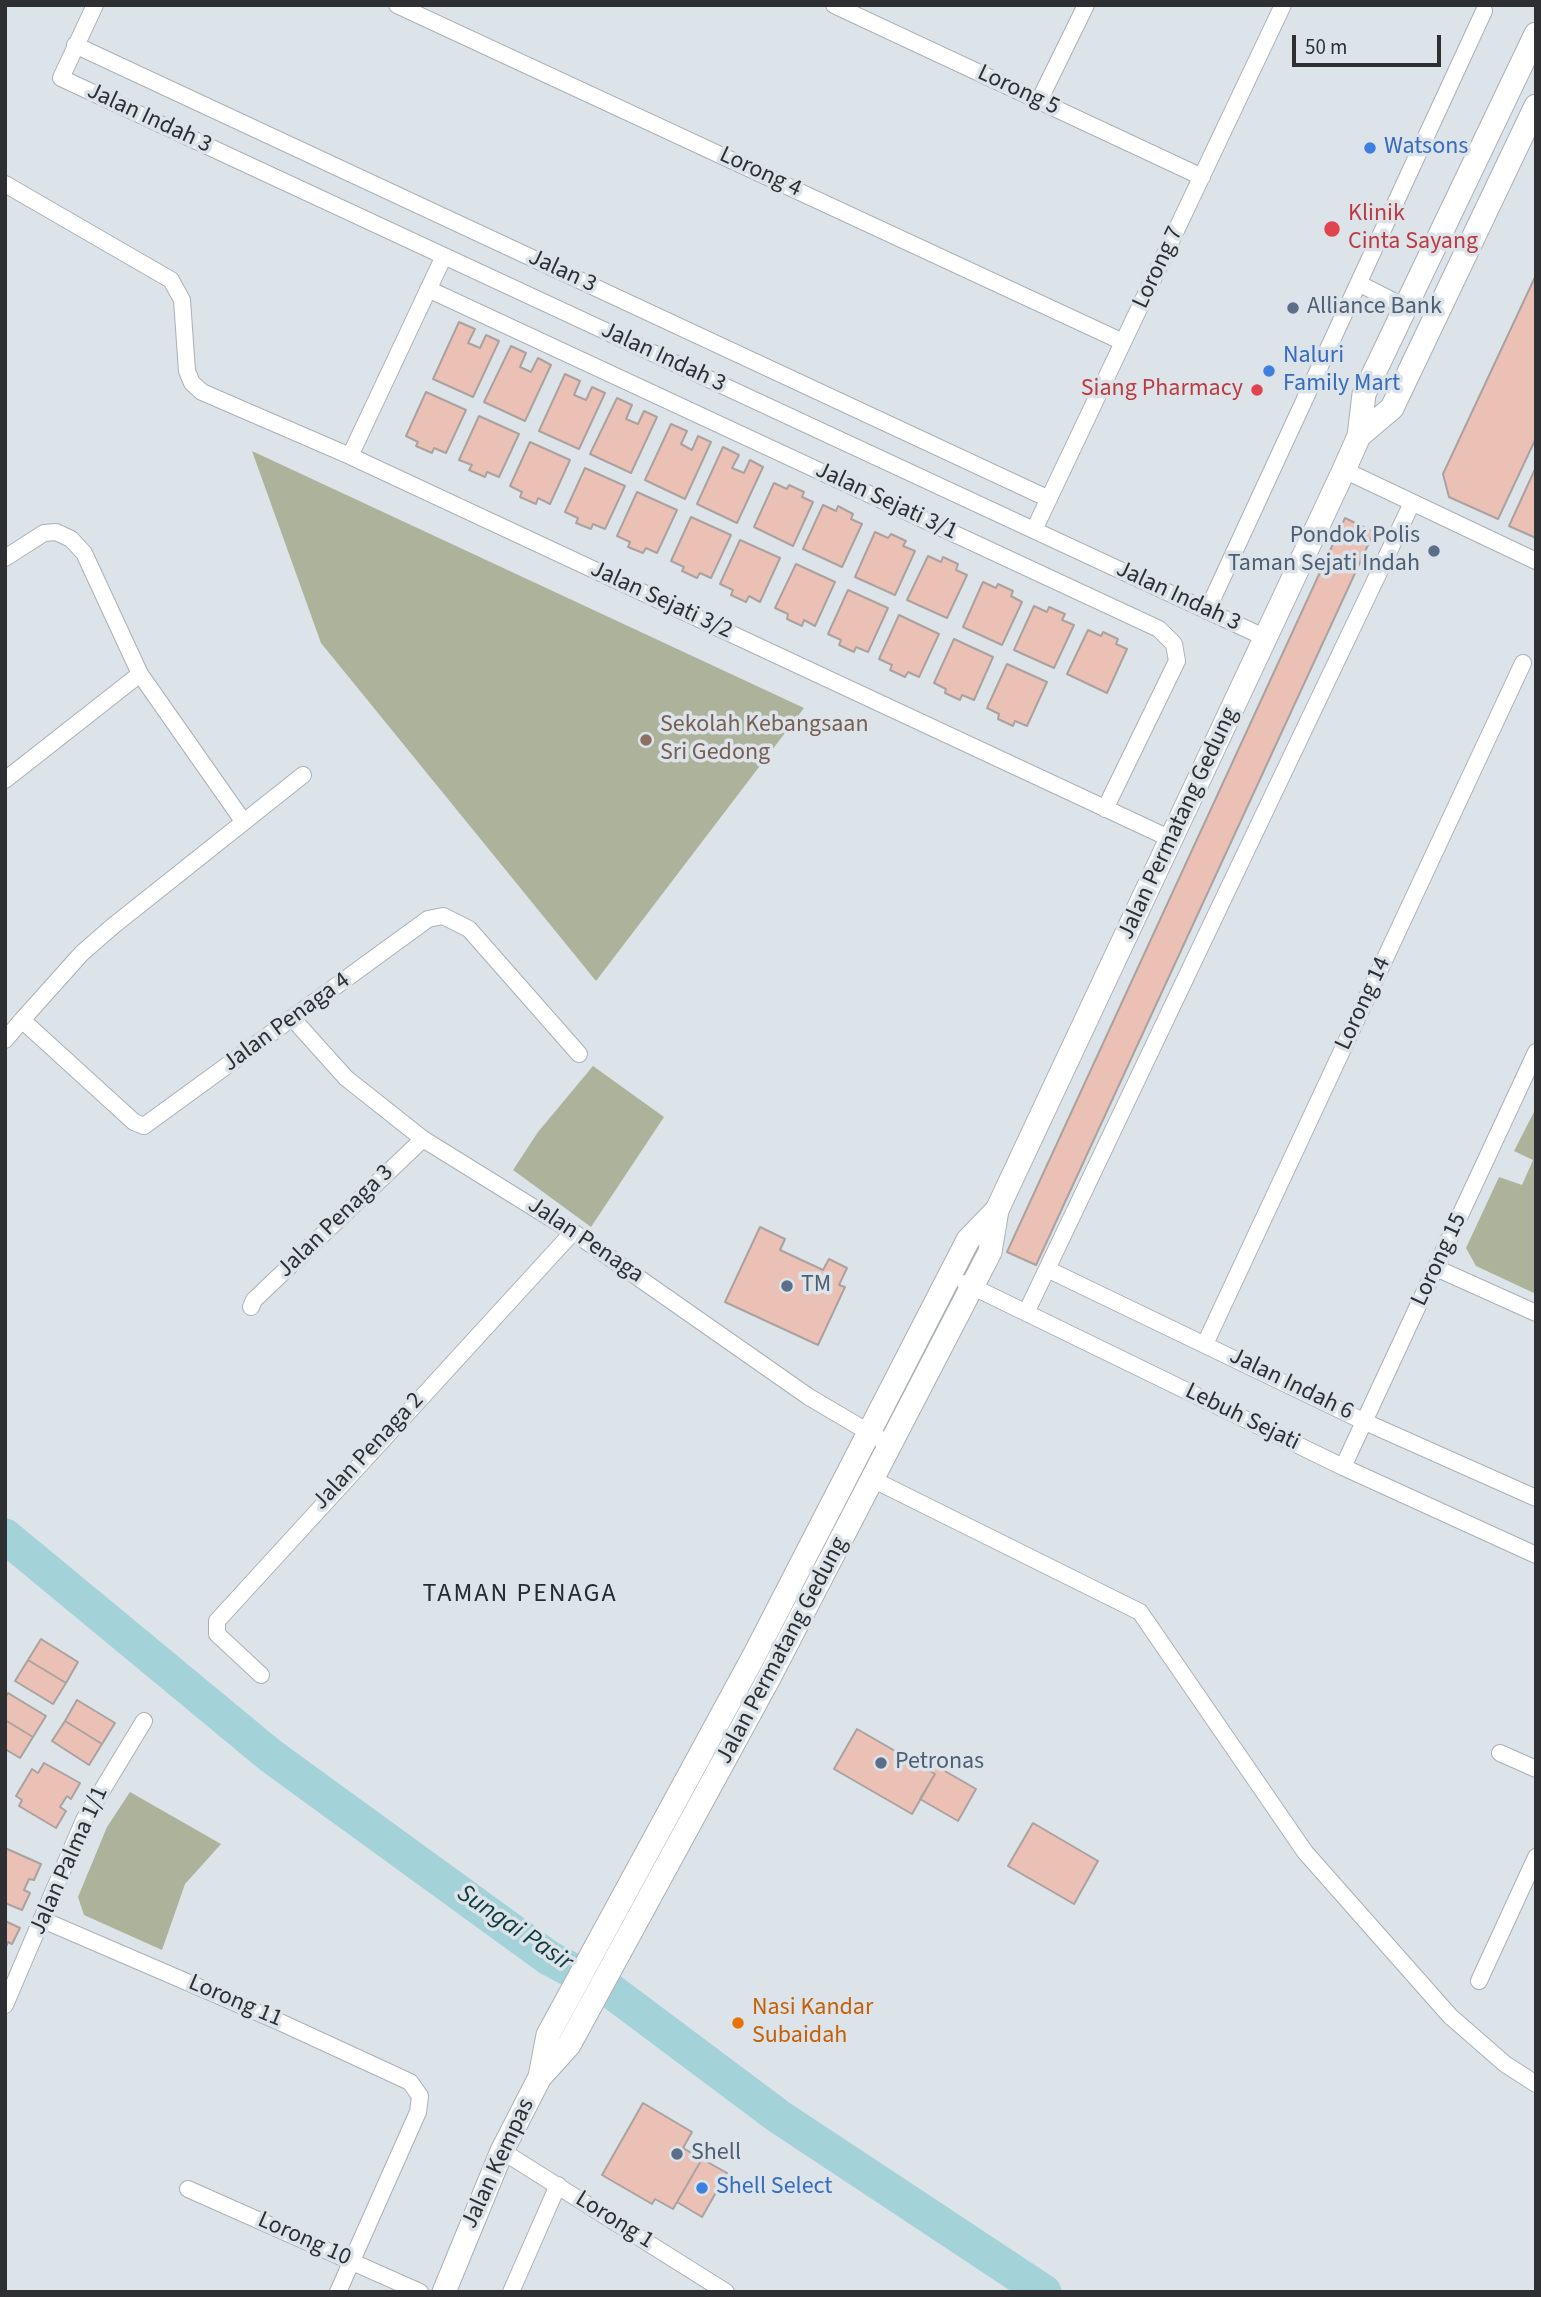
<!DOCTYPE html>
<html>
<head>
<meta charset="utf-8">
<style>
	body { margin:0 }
	#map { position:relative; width:1541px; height:2297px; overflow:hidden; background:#dce3e9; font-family:"Source Sans 3",sans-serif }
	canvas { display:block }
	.frame { position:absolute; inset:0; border:7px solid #2d2f32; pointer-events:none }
	.scale { position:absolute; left:1292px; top:35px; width:149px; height:32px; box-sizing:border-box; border:4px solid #2d2f32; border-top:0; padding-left:9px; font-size:21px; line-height:24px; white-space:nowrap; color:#2d2f32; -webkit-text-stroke:5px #dce3e9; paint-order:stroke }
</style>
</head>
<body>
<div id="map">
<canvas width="1541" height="2297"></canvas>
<div class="frame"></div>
<div class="scale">50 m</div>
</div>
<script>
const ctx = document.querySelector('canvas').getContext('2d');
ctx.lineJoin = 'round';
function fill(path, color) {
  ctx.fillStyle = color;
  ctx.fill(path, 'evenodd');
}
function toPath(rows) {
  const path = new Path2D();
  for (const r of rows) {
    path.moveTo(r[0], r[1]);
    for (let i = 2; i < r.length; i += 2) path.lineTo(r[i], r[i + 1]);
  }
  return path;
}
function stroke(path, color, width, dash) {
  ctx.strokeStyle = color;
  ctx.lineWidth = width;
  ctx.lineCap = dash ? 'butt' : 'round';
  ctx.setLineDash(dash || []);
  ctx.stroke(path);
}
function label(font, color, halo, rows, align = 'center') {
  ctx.font = font + ' "Source Sans 3",sans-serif';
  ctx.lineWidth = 7;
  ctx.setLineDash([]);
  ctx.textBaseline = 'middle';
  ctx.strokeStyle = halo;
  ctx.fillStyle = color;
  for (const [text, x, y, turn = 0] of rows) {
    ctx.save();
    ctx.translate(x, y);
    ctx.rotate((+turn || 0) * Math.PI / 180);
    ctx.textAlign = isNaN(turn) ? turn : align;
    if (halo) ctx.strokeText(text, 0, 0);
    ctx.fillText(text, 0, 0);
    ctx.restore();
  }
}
const green = toPath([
	[252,451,804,708,596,981,321,643],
	[593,1066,664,1117,591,1227,513,1170,538,1132],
	[1536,1108,1536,1294,1476,1266,1466,1248,1499,1177,1522,1185,1533,1160,1514,1151],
	[130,1792,221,1844,185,1884,162,1950,84,1915,78,1897,107,1827]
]);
const river = toPath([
	[5,1536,271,1756,549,1958,611,1991,778,2116,1044,2292]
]);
const building = toPath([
	[1536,275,1536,438,1498,519,1449,497,1443,474,1536,275],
	[459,322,475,329,468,343,480,348,486,335,499,341,473,397,433,379,459,322],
	[511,346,526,353,520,367,531,372,538,358,551,365,525,421,484,402,511,346],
	[565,374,580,381,574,395,586,400,592,387,605,393,579,449,539,431,565,374],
	[426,392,466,410,446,453,434,448,432,453,416,446,418,442,406,436,426,392],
	[617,398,632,405,626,419,638,424,644,411,657,417,631,473,590,454,617,398],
	[479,416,519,434,499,477,487,472,485,477,469,470,472,465,459,460,479,416],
	[671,424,687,431,681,444,692,450,698,436,711,442,685,499,645,480,671,424],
	[530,442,570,460,550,504,538,498,536,504,520,497,522,492,510,486,530,442],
	[723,447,739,455,732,468,744,473,750,460,763,467,737,523,697,504,723,447],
	[1536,467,1536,538,1509,526,1536,467],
	[585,468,625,486,605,529,593,524,591,529,576,523,578,518,565,512,585,468],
	[774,483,787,489,789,485,804,492,802,497,813,502,793,546,754,527,774,483],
	[637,492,677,510,657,553,646,548,643,553,628,547,630,542,617,536,637,492],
	[823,505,836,511,838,506,853,514,851,519,862,524,842,567,803,549,823,505],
	[691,517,731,535,711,578,700,573,697,578,682,571,684,567,671,561,691,517],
	[1345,518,1374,532,1036,1265,1007,1252,1345,518],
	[875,532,888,538,891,534,906,541,903,546,915,551,895,595,855,577,875,532],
	[740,540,780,558,760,602,749,596,746,602,731,595,733,590,720,584,740,540],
	[928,556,941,562,943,557,958,564,956,570,967,575,947,618,907,600,928,556],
	[796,564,835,582,815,626,804,620,802,626,787,619,788,614,775,608,796,564],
	[983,582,996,588,998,584,1013,591,1011,596,1022,602,1002,645,963,627,983,582],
	[848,590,888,608,868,652,856,647,854,652,839,645,841,640,828,634,848,590],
	[1034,606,1047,612,1049,607,1065,614,1062,620,1074,625,1054,668,1014,650,1034,606],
	[899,615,939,634,919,677,908,672,905,677,890,670,892,665,879,659,899,615],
	[1088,630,1101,636,1103,632,1118,639,1116,644,1127,649,1107,693,1067,674,1088,630],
	[954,639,993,657,974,700,962,695,960,700,945,693,946,689,934,683,954,639],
	[1007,664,1047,682,1027,726,1015,721,1013,726,998,719,999,714,987,708,1007,664],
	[760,1227,785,1239,780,1250,823,1270,829,1259,847,1268,839,1285,845,1287,818,1345,725,1302,760,1227],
	[41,1639,78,1662,66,1683,28,1660,41,1639],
	[28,1660,66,1683,53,1704,15,1681,28,1660],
	[8,1693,46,1716,33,1737,5,1720,5,1698,8,1693],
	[77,1700,115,1723,102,1744,65,1721,77,1700],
	[5,1720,33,1737,20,1758,5,1749,5,1720],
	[65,1721,102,1744,89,1765,52,1741,65,1721],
	[857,1729,935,1774,912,1814,834,1769,857,1729],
	[44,1763,80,1783,71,1799,67,1796,60,1807,66,1811,56,1828,19,1806,22,1800,16,1796,32,1769,38,1773,44,1763],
	[931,1763,976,1789,958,1821,920,1799,935,1774,918,1764,931,1763],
	[1033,1823,1098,1861,1074,1904,1008,1866,1033,1823],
	[5,1848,41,1864,34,1880,29,1879,24,1890,30,1893,22,1910,5,1903,5,1848],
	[5,1921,20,1928,12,1944,8,1942,5,1949,5,1921],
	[643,2103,692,2132,683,2148,702,2159,673,2209,655,2199,652,2204,602,2175,643,2103],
	[702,2159,727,2173,702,2217,677,2202,702,2159]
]);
const minor = toPath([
	[95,5,61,78,1266,638],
	[397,5,1123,342],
	[834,5,1202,177],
	[75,45,1049,499],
	[1039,101,1086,5],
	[5,184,171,280,182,300,187,371,192,383,202,392,350,456],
	[444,256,350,456,1171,839],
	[1360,284,1405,307],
	[428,289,1159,629,1174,644,1177,661,1105,809],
	[1344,470,1536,561],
	[1034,530,1283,5],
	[5,558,44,533,56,532,71,539,84,553,140,674,243,821],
	[1207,611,1484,11],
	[5,780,140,674],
	[293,1019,346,1078,423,1139,573,1232,809,1397,892,1446],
	[22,1020,82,953,113,926,303,775],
	[5,1040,22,1020,134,1122,144,1126,428,919,443,916,469,929,579,1054],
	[1436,1268,1536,1313],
	[1047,1269,1363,1421,1536,1498],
	[965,1283,1343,1467,1536,1555],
	[251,1307,254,1300,423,1139],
	[1026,1313,1412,503],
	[1205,1344,1523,663],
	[1343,1467,1536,1052],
	[874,1480,1140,1612,1305,1852,1450,2016,1505,2064,1536,2084],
	[261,1675,217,1634,217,1621,573,1232],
	[1500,1753,1536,1769],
	[43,1920,282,2023,410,2082,420,2096,418,2112,338,2292],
	[1479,1981,1536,1857],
	[5,2005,84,1820,144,1721],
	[502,2151,726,2292],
	[188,2189,420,2292],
	[511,2292,558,2185]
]);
const secondary = toPath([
	[1359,436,1392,408,1536,106],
	[540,2077,569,2045,769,1678,990,1252,997,1210,1344,470,1359,436,1364,394,1536,34],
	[444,2292,502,2151,540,2077,548,2035,755,1654,968,1240,997,1210]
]);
const markers = [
	[1370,148,7,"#3f7fe0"],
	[1332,229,9,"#e0444e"],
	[1293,308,7,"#5c6f8a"],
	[1269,371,7,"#3f7fe0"],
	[1257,390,7,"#e0444e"],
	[1434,551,7,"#5c6f8a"],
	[646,740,7,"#8d6e63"],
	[787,1286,7,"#5c6f8a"],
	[881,1763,7,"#5c6f8a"],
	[738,2023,7,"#e8710a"],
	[677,2154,7,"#5c6f8a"],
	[702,2188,7,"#3f7fe0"]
];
const streetNames = [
	["Lorong 5",1018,91,25],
	["Jalan Indah 3",149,119,25],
	["Lorong 4",760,173,25],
	["Lorong 7",1159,268,-65],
	["Jalan 3",562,272,25],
	["Jalan Indah 3",663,358,25],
	["Jalan Sejati 3/1",886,502,25],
	["Jalan Indah 3",1178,597,25],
	["Jalan Sejati 3/2",661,601,25],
	["Jalan Permatang Gedung",1179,824,-65],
	["Lorong 14",1364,1004,-65],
	["Jalan Penaga 4",287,1023,-36],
	["Jalan Penaga 3",336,1222,-44],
	["Jalan Penaga",585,1241,34],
	["Lorong 15",1440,1260,-65],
	["Jalan Indah 6",1291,1385,26],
	["Lebuh Sejati",1242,1418,26],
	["Jalan Penaga 2",369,1452,-47],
	["Jalan Permatang Gedung",783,1651,-62],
	["Jalan Palma 1/1",70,1861,-66],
	["Lorong 11",235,2002,23],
	["Jalan Kempas",499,2164,-65],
	["Lorong 1",614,2221,32],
	["Lorong 10",304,2240,24]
];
const shopNames = [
	["Watsons",1384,148],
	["Naluri",1283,357],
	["Family Mart",1283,385],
	["Shell Select",716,2188]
];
const healthNames = [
	["Klinik",1348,215],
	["Cinta Sayang",1348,243],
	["Siang Pharmacy",1243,390,"right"]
];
const serviceNames = [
	["Alliance Bank",1307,308],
	["Pondok Polis",1420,537,"right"],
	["Taman Sejati Indah",1420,565,"right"],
	["TM",801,1286],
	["Petronas",895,1763],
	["Shell",691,2154]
];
const educationNames = [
	["Sekolah Kebangsaan",660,726],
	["Sri Gedong",660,754]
];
const foodNames = [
	["Nasi Kandar",752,2009],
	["Subaidah",752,2037]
];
const neighbourhoodNames = [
	["TAMAN PENAGA",520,1595]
];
const waterNames = [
	["Sungai Pasir",514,1929,34]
];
fill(green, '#adb39a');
stroke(river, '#a3d3d8', 35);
fill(building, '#ebc1b6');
stroke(building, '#aba2a0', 2);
stroke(minor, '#aab0b6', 18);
stroke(secondary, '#aab0b6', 25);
stroke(minor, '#fff', 16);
stroke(secondary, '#fff', 23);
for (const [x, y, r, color] of markers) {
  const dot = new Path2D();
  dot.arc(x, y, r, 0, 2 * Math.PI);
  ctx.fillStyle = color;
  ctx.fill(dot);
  stroke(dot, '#dce3e9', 2.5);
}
label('24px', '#2d2f32', '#dce3e9', streetNames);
label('24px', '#366cbe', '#dce3e9', shopNames, 'left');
label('24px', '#be3a42', '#dce3e9', healthNames, 'left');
label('24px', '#4e5e75', '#dce3e9', serviceNames, 'left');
label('24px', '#785e54', '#dce3e9', educationNames, 'left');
label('24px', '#c56008', '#dce3e9', foodNames, 'left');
ctx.letterSpacing = '2px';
label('26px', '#262b30', '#dce3e9', neighbourhoodNames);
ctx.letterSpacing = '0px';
label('italic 26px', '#0d3b3f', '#dce3e9', waterNames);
</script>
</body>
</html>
